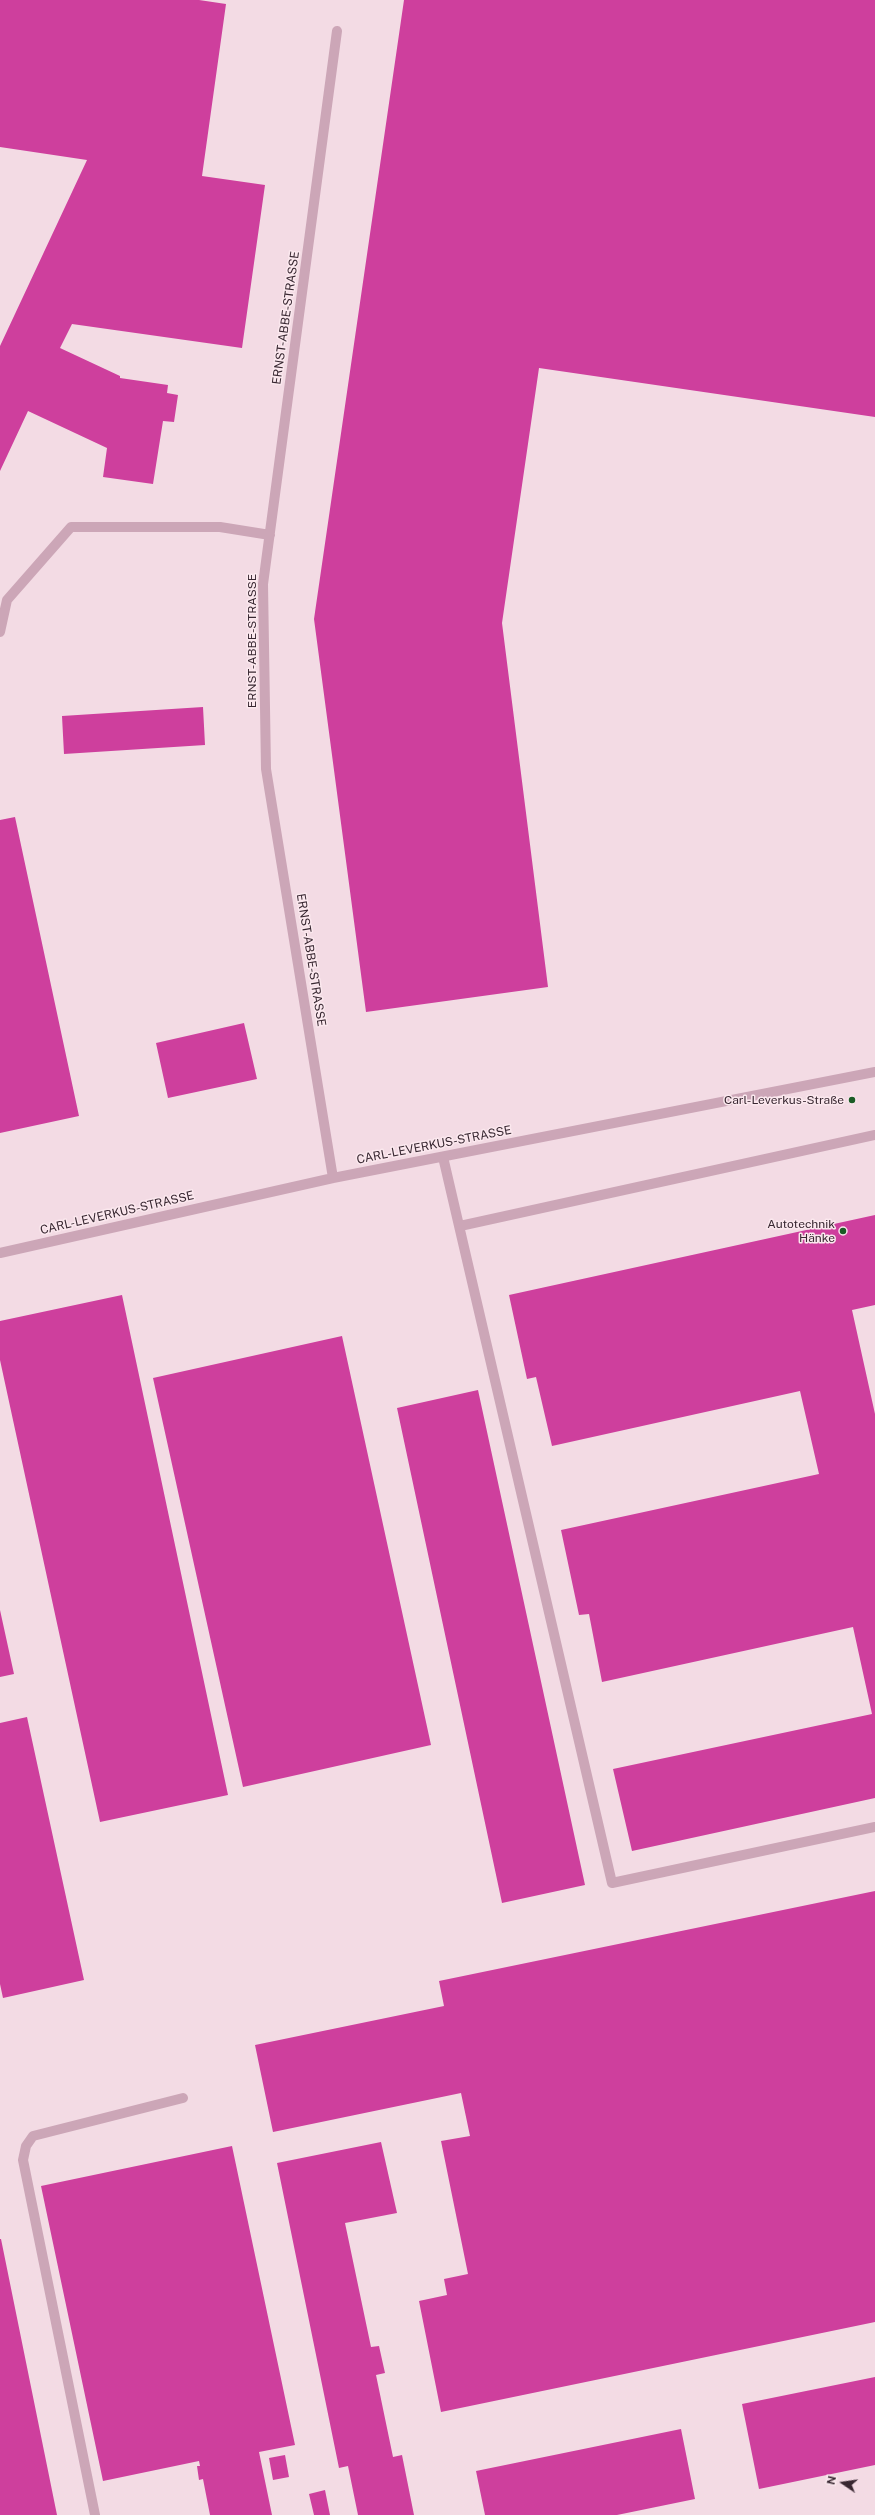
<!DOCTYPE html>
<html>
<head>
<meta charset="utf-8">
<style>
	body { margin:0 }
	#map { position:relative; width:875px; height:2515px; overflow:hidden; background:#f3dbe4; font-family:"Public Sans",sans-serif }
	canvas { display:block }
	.north { position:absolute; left:823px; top:2463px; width:40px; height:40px; -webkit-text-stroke:3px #fbe8ee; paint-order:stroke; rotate:283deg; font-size:11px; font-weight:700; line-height:16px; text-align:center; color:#382731 }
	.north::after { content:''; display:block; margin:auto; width:14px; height:18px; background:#382731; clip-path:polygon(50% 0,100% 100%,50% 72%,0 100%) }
</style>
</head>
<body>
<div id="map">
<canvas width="875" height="2515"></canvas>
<div class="north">N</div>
</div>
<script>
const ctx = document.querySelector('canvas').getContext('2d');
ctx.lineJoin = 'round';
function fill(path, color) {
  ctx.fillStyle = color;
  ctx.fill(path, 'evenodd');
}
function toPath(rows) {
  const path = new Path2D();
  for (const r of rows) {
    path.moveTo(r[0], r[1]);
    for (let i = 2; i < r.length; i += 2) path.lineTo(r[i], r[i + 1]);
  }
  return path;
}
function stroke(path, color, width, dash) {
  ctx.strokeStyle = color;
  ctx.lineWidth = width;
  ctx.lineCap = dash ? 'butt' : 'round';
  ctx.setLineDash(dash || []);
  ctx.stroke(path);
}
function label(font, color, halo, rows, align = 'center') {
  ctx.font = font + ' "Public Sans",sans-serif';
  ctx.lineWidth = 3;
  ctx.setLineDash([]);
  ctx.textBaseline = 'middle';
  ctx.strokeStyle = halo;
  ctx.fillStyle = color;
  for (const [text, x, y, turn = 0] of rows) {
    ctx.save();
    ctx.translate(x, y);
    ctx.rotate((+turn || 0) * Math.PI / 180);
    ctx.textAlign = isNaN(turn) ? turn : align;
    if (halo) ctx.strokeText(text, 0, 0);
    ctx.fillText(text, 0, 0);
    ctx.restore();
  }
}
const building = toPath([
	[0,0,199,0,226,4,202,176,265,185,242,348,72,324,60,348,120,376,120,378,168,385,167,393,178,395,174,422,163,421,153,484,103,477,107,448,28,411,0,471,0,346,87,160,0,147],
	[404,0,875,0,875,417,539,368,502,623,548,987,366,1012,314,619],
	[203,707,205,745,64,754,62,716],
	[15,817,79,1116,0,1133,0,820],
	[244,1023,257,1079,168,1098,156,1043],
	[875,1215,875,1305,852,1310,875,1414,875,1798,632,1851,613,1769,872,1714,853,1627,602,1682,589,1614,579,1615,561,1530,819,1474,800,1391,552,1446,536,1377,527,1379,509,1295],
	[122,1295,228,1795,100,1822,0,1360,0,1321],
	[342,1336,431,1745,243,1787,153,1378],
	[478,1390,585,1885,502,1903,397,1408],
	[0,1610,14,1674,0,1677],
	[27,1717,84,1980,3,1998,0,1984,0,1723],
	[875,1891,875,2322,441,2412,419,2301,447,2295,444,2279,468,2274,441,2141,470,2136,461,2093,273,2132,255,2045,444,2006,439,1981],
	[381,2142,397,2213,345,2223,371,2347,379,2346,385,2373,376,2375,393,2457,402,2455,414,2515,358,2515,348,2466,339,2468,277,2163],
	[232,2146,295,2445,259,2452,272,2515,210,2515,203,2479,199,2480,197,2466,200,2466,199,2461,103,2481,41,2186],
	[0,2239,1,2239,57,2515,0,2515],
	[875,2377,875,2465,759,2489,742,2404],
	[681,2429,695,2499,617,2515,485,2515,476,2471],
	[285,2455,289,2477,273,2480,269,2458],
	[325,2490,330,2515,314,2515,309,2494]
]);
const minor = toPath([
	[0,632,7,600,71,527,220,527,270,535],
	[443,1157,612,1883,875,1827],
	[333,1178,266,769,263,584,337,31],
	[460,1226,875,1135],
	[0,1253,333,1178,875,1072],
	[95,2515,23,2160,26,2146,33,2136,183,2098]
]);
const markers = [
	[852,1100,4,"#1a5c25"],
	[843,1231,4,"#1a5c25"]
];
const streetNames = [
	["ERNST-ABBE-STRASSE",286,318,-82],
	["ERNST-ABBE-STRASSE",252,641,-90],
	["ERNST-ABBE-STRASSE",311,960,81],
	["CARL-LEVERKUS-STRASSE",434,1145,-11],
	["CARL-LEVERKUS-STRASSE",117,1213,-13]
];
const poiNames = [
	["Carl-Leverkus-Straße",844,1100],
	["Autotechnik",835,1224],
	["Hänke",835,1238]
];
fill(building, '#ce3f9d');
stroke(minor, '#cca6b7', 10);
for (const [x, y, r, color] of markers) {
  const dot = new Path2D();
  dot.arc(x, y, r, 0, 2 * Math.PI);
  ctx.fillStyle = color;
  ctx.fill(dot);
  stroke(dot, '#fbe8ee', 1.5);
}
label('12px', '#382731', '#fbe8ee', streetNames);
label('12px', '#382731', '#fbe8ee', poiNames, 'right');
</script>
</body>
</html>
